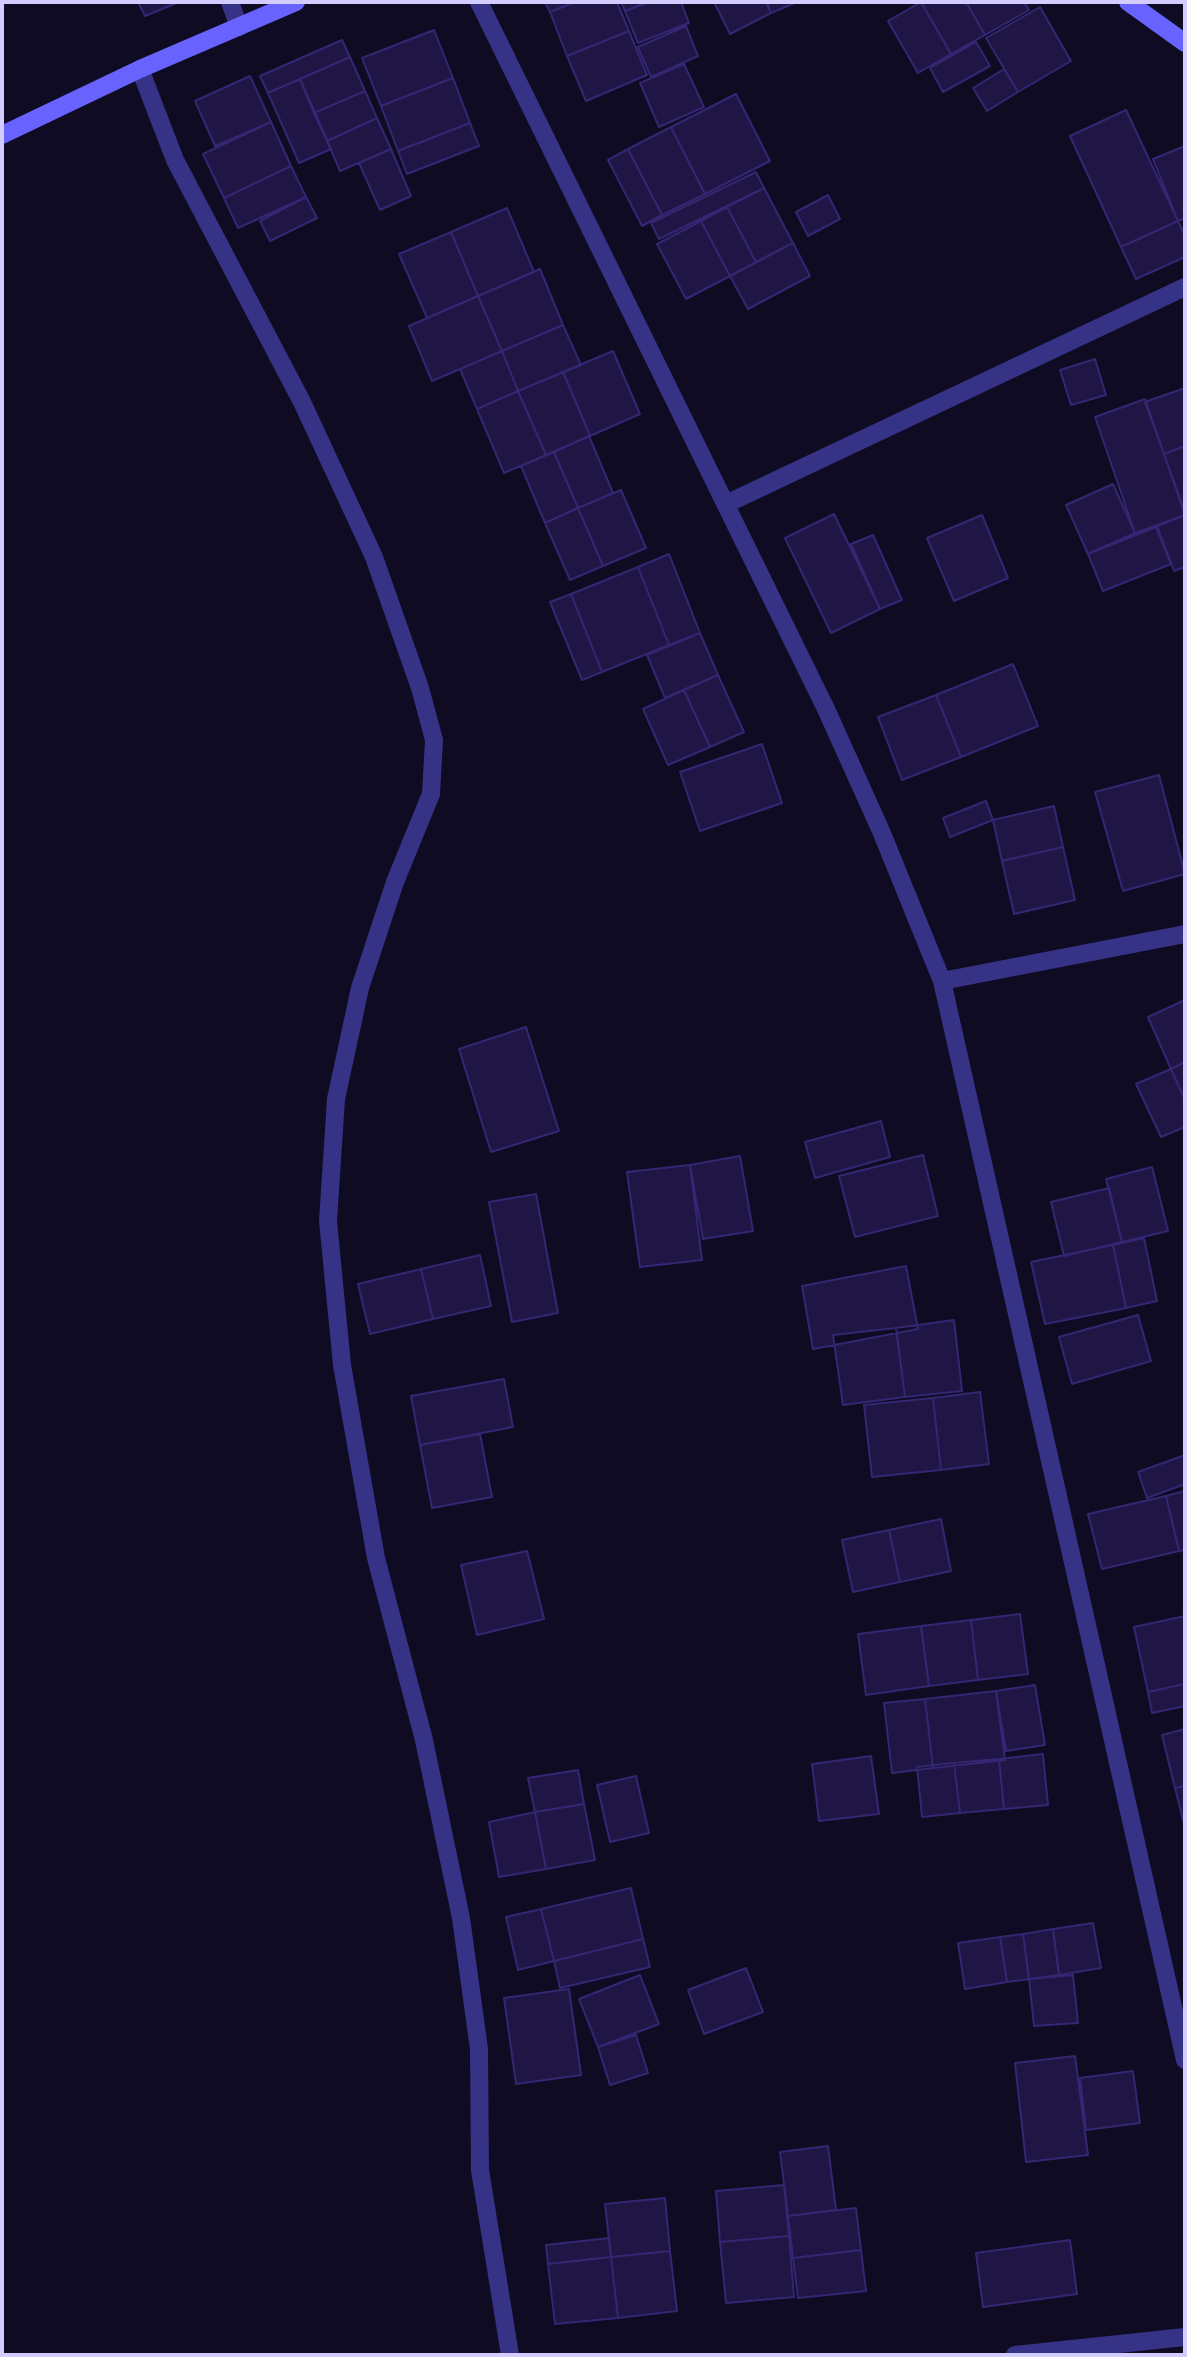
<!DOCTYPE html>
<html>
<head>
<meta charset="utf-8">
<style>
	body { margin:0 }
	#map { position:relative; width:1187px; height:2357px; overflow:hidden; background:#0f0b22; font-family:"Noto Sans",sans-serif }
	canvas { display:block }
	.frame { position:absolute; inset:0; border:4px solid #d3ccff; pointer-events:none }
</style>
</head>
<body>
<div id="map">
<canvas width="1187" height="2357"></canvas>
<div class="frame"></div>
</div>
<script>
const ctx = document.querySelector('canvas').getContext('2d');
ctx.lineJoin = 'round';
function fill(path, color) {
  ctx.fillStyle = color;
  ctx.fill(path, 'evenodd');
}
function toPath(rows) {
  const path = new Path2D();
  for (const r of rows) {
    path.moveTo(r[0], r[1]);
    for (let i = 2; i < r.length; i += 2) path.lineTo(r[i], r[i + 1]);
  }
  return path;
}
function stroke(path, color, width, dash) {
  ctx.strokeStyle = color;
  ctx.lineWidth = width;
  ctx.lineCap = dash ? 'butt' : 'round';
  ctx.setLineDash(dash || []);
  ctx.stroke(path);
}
const building = toPath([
	[138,2,179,2,145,16,138,2],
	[545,2,575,2,550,12,545,2],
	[575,2,617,2,629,31,567,56,550,12,575,2],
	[621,2,648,2,625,11,621,2],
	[649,2,681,2,689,23,638,43,625,11,649,2],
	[714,2,766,2,771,13,730,34,714,2],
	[767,2,797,2,771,13,767,2],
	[921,2,951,54,918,73,888,21,921,2],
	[921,2,966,2,985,35,951,54,921,2],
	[966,2,1024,2,1029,10,985,35,966,2],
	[1040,7,1071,61,1018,92,986,38,1040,7],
	[686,26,698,56,651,77,638,47,686,26],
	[434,30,453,78,381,106,362,58,434,30],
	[629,31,647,75,586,101,567,56,629,31],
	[342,40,350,57,268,93,260,76,342,40],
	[976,42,990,66,943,92,930,68,976,42],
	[350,57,365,91,314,113,300,79,350,57],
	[684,64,704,107,659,127,640,83,684,64],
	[1004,69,1018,92,987,111,973,88,1004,69],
	[250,76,271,122,215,146,195,101,250,76],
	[453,78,470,123,398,151,381,106,453,78],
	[300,79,331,149,299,163,268,93,300,79],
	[365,91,377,118,327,141,314,113,365,91],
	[736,94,770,161,705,194,671,127,736,94],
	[1126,110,1178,221,1121,247,1070,136,1126,110],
	[377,118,391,149,340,171,327,141,377,118],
	[271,122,291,166,224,198,203,154,271,122],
	[470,123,479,146,407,174,398,151,470,123],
	[671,127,705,194,662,215,628,149,671,127],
	[1185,146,1185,218,1178,221,1153,159,1185,146],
	[391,149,411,196,380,210,359,163,391,149],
	[628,149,662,215,642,226,608,160,628,149],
	[291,166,306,197,238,228,224,198,291,166],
	[756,172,764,188,659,239,651,223,756,172],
	[764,188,793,243,756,262,727,207,764,188],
	[828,195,840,219,808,236,796,212,828,195],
	[306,197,317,218,270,241,260,221,306,197],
	[727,207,756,262,730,276,701,221,727,207],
	[507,208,534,272,478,296,451,232,507,208],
	[701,221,730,276,686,299,657,244,701,221],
	[1178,221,1185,236,1185,257,1136,279,1121,247,1178,221],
	[451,232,478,296,427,318,399,254,451,232],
	[793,243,810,276,748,309,730,276,793,243],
	[540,269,563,325,502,351,478,296,540,269],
	[478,296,502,351,432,381,409,326,478,296],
	[563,325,581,365,518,391,502,351,563,325],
	[502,351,518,391,477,409,460,369,502,351],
	[613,351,640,414,590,436,563,372,613,351],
	[1095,359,1106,395,1071,405,1060,370,1095,359],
	[563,372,590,436,546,455,518,391,563,372],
	[1185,388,1185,446,1164,454,1145,402,1185,388],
	[518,391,546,455,504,473,477,409,518,391],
	[1145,399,1185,515,1135,533,1095,417,1145,399],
	[589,436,613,493,578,508,554,452,589,436],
	[1185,446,1185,506,1183,507,1164,454,1185,446],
	[554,452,578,508,545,523,521,466,554,452],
	[1113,484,1135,533,1088,554,1066,505,1113,484],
	[621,490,646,548,603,566,578,508,621,490],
	[578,508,603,566,570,580,545,523,578,508],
	[834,514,880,609,831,633,785,538,834,514],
	[982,515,1008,578,954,601,927,538,982,515],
	[1185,515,1185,567,1174,571,1157,526,1185,515],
	[1156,527,1171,564,1103,591,1088,554,1156,527],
	[873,535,902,600,880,609,851,544,873,535],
	[669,554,700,633,669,645,638,567,669,554],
	[638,567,669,645,602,672,571,594,638,567],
	[571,594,602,672,582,680,550,602,571,594],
	[700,633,718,675,665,698,647,655,700,633],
	[1013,664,1038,726,961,757,936,695,1013,664],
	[718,675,744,732,710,747,684,690,718,675],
	[684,690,710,747,668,765,643,709,684,690],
	[936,695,961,757,902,780,878,717,936,695],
	[762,744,782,803,700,831,680,772,762,744],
	[1159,775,1185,874,1123,891,1095,792,1159,775],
	[986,801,993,820,950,837,943,818,986,801],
	[1054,806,1063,847,1002,861,993,820,1054,806],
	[1063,847,1075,900,1014,914,1002,861,1063,847],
	[1185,1000,1185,1062,1171,1069,1148,1017,1185,1000],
	[526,1027,559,1131,491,1152,459,1049,526,1027],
	[1185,1062,1185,1100,1171,1069,1185,1062],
	[1171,1069,1185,1100,1185,1127,1161,1137,1136,1084,1171,1069],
	[881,1121,890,1157,815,1178,805,1142,881,1121],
	[923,1155,938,1216,855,1237,839,1176,923,1155],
	[740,1156,753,1231,703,1239,690,1165,740,1156],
	[690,1165,702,1260,640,1267,627,1172,690,1165],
	[1152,1167,1168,1231,1122,1242,1106,1179,1152,1167],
	[1109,1188,1122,1242,1064,1256,1051,1202,1109,1188],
	[536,1194,558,1313,512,1322,489,1202,536,1194],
	[1144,1238,1157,1301,1126,1308,1113,1245,1144,1238],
	[1113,1245,1126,1308,1045,1324,1031,1262,1113,1245],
	[480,1255,491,1306,433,1319,421,1269,480,1255],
	[906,1266,918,1329,813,1349,802,1286,906,1266],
	[421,1269,433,1319,370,1334,358,1284,421,1269],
	[1138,1315,1151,1361,1072,1384,1059,1337,1138,1315],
	[954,1320,962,1391,905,1397,896,1328,954,1320],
	[896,1328,905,1397,843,1405,833,1335,896,1328],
	[504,1379,513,1427,420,1445,411,1396,504,1379],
	[980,1392,989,1464,941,1470,933,1398,980,1392],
	[933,1398,941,1470,872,1477,864,1405,933,1398],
	[480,1434,492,1497,432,1508,420,1445,480,1434],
	[1185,1455,1185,1484,1147,1498,1138,1472,1185,1455],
	[1185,1491,1185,1550,1179,1551,1166,1496,1185,1491],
	[1166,1496,1179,1551,1102,1569,1088,1514,1166,1496],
	[941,1519,951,1571,900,1582,889,1530,941,1519],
	[889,1530,900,1582,853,1592,842,1540,889,1530],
	[527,1551,544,1619,477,1635,461,1565,527,1551],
	[1020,1614,1028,1674,978,1680,971,1620,1020,1614],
	[1185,1616,1185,1684,1148,1692,1134,1627,1185,1616],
	[971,1620,978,1680,929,1686,921,1626,971,1620],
	[921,1626,929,1686,866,1695,858,1634,921,1626],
	[1185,1684,1185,1706,1152,1713,1148,1692,1185,1684],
	[1035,1685,1045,1745,1006,1751,996,1691,1035,1685],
	[996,1691,1005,1760,933,1768,925,1699,996,1691],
	[925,1699,933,1768,892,1773,884,1703,925,1699],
	[1185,1729,1185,1786,1175,1788,1162,1735,1185,1729],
	[1043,1754,1048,1805,1004,1809,999,1759,1043,1754],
	[871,1756,879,1814,819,1821,812,1764,871,1756],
	[999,1759,1004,1809,960,1813,954,1763,999,1759],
	[954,1763,960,1813,922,1817,917,1767,954,1763],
	[578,1770,584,1804,535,1812,528,1778,578,1770],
	[636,1776,649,1833,610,1842,597,1785,636,1776],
	[1185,1786,1185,1827,1175,1788,1185,1786],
	[584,1804,595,1860,546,1869,535,1812,584,1804],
	[535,1812,546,1869,499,1877,489,1822,535,1812],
	[631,1888,643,1939,554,1961,541,1909,631,1888],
	[541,1909,554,1961,518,1970,506,1917,541,1909],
	[1093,1923,1101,1968,1059,1975,1053,1929,1093,1923],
	[1053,1929,1059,1975,1029,1979,1023,1934,1053,1929],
	[1023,1934,1029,1979,1007,1982,1000,1937,1023,1934],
	[1000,1937,1007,1982,965,1989,958,1943,1000,1937],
	[643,1939,650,1967,560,1988,554,1961,643,1939],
	[746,1968,763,2012,704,2034,688,1990,746,1968],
	[640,1975,659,2024,598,2047,579,1999,640,1975],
	[1073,1975,1078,2023,1034,2026,1029,1979,1073,1975],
	[569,1989,581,2075,516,2084,504,1998,569,1989],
	[636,2035,648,2073,610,2085,598,2047,636,2035],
	[1075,2056,1088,2155,1026,2162,1015,2063,1075,2056],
	[1133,2071,1140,2123,1086,2130,1080,2078,1133,2071],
	[828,2146,836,2210,788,2216,780,2152,828,2146],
	[784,2185,789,2236,720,2242,716,2191,784,2185],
	[665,2198,670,2251,611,2257,605,2204,665,2198],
	[856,2208,861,2250,793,2258,788,2216,856,2208],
	[789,2236,794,2297,726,2303,720,2242,789,2236],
	[609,2238,611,2257,548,2264,546,2245,609,2238],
	[1070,2240,1077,2294,983,2307,976,2253,1070,2240],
	[861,2250,866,2291,798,2298,793,2258,861,2250],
	[670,2251,677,2311,618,2318,611,2257,670,2251],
	[611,2257,618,2318,555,2324,548,2264,611,2257]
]);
const street = toPath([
	[230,2,239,27],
	[479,2,826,709,881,831,942,981,1185,2060],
	[140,69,175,160,302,402,374,557,420,688,434,740,431,794,395,882,360,988,336,1099,328,1221,342,1365,376,1558,424,1740,461,1918,479,2049,480,2170,510,2355],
	[726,504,1185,287],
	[942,981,1185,934],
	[1015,2355,1185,2337]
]);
const secondary = toPath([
	[1128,2,1185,43],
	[2,135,140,69,296,2]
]);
fill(building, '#201645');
stroke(building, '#352673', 2);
stroke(street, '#363285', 18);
stroke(secondary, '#6863ff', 18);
</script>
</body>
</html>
